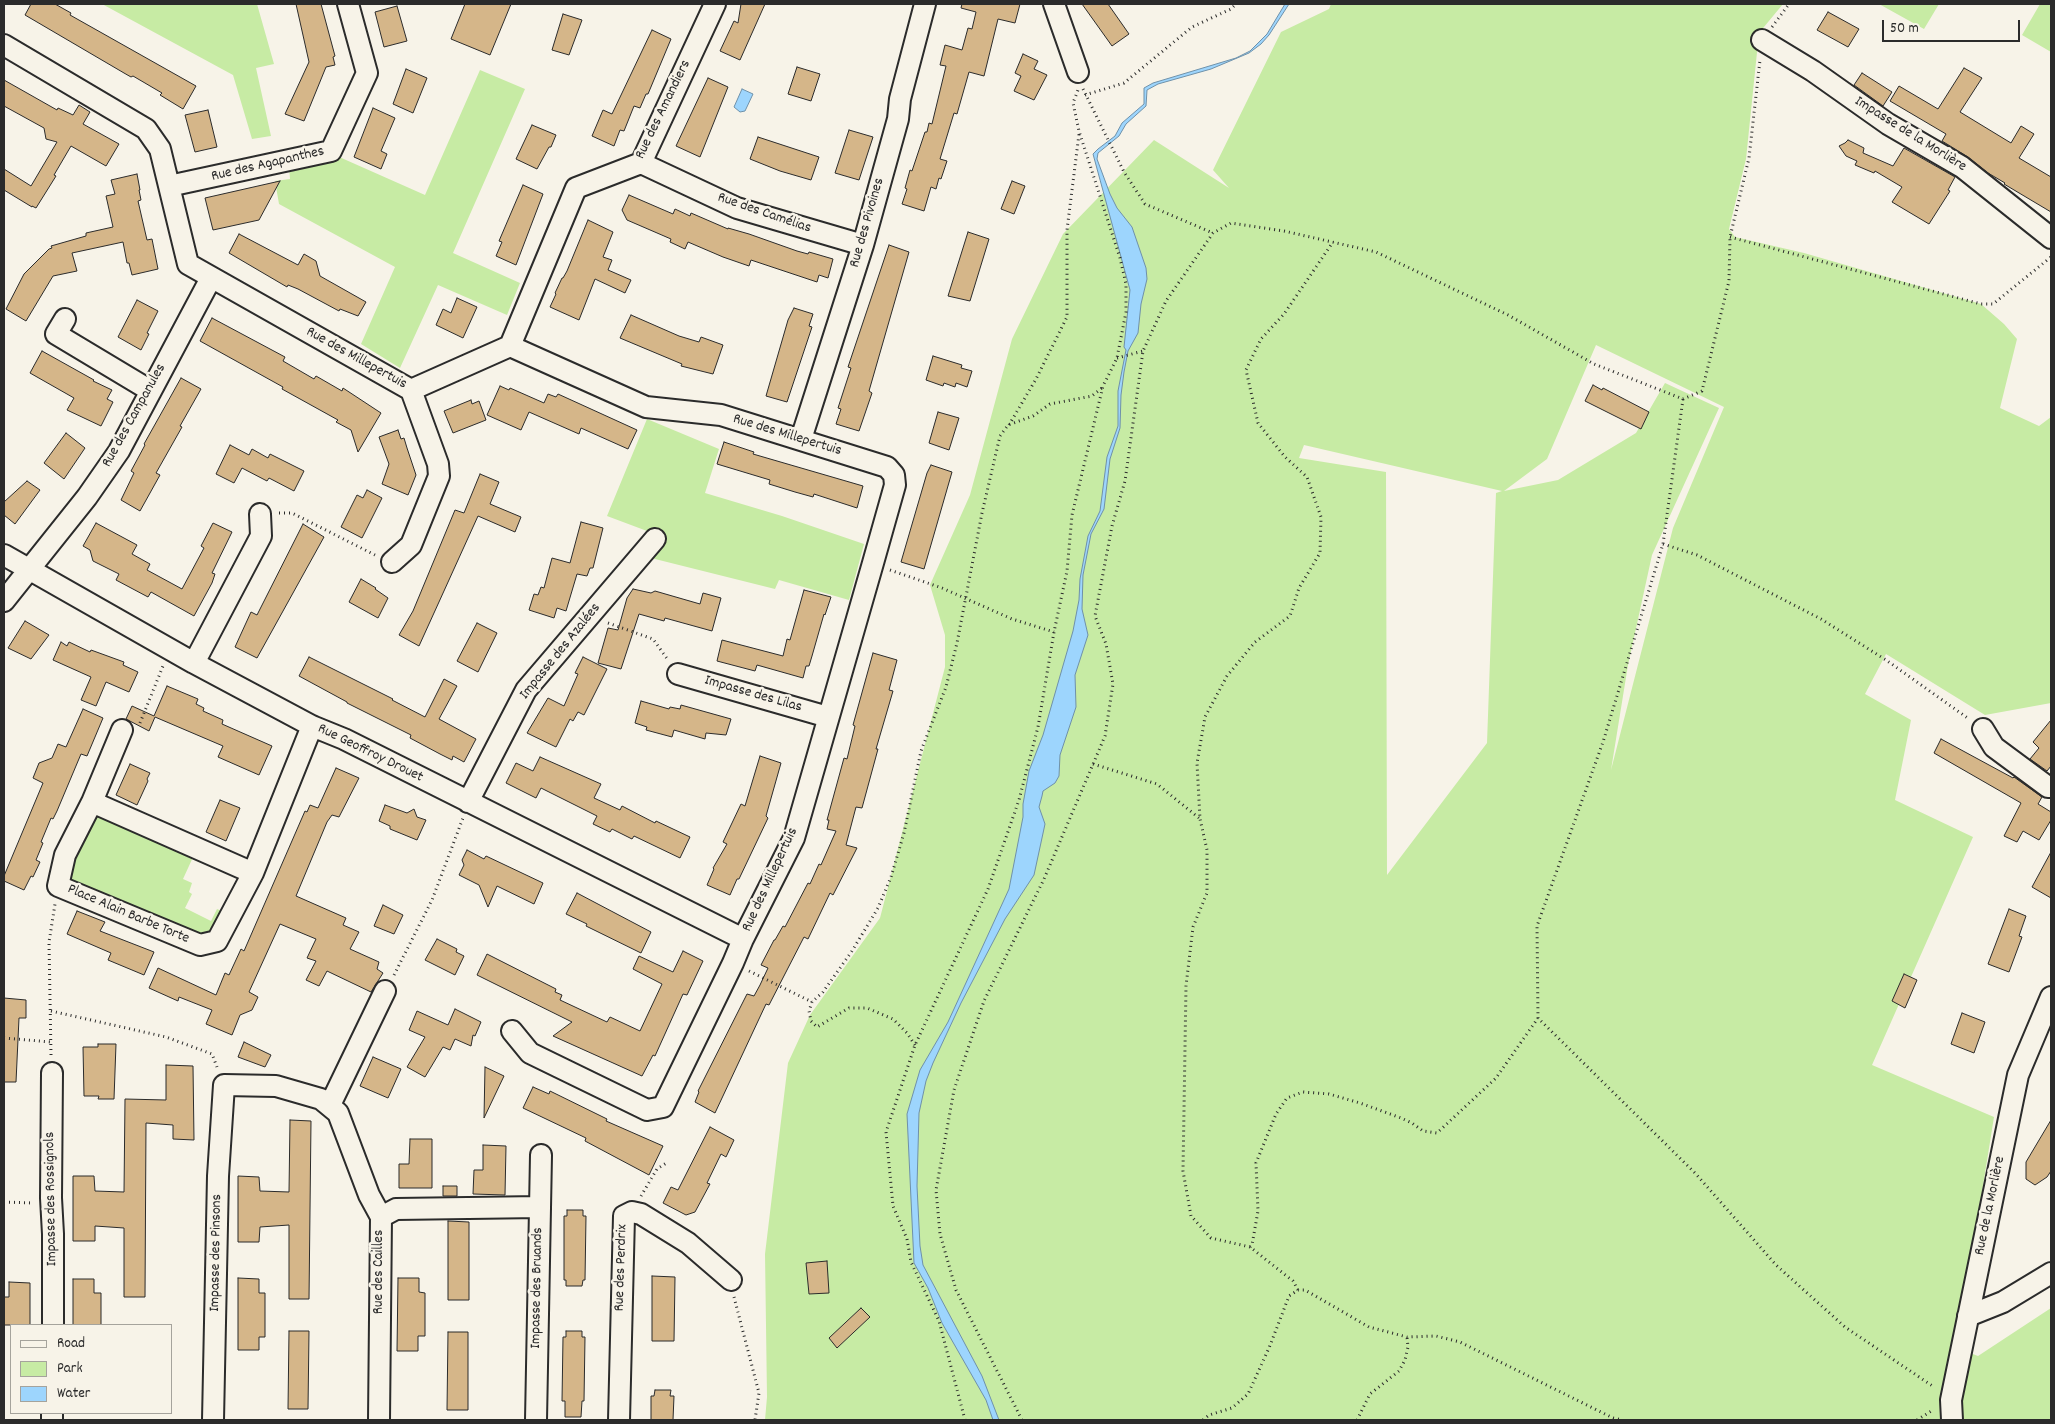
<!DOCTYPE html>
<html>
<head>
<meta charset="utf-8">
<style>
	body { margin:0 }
	#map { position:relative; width:2055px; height:1424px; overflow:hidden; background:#f7f3e8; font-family:Dekko,sans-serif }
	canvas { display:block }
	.frame { position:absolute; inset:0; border:5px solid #2b2b2b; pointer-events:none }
	.legend { position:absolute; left:10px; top:1324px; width:162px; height:90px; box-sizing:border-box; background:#f7f3e8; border:1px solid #a5a39c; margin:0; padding:6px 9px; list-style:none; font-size:15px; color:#2b2b2b }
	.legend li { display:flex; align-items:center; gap:10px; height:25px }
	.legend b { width:25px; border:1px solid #a5a39c }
	.scale { position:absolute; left:1882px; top:20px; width:138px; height:22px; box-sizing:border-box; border:2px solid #2b2b2b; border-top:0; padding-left:6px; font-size:15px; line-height:18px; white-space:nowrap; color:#2b2b2b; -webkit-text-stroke:4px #f7f3e8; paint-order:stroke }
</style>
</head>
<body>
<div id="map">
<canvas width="2055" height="1424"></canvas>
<div class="frame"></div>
<ul class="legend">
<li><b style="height:6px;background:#f7f3e8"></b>Road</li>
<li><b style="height:14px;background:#c7eba4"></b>Park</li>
<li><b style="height:14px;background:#9dd5fd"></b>Water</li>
</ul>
<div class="scale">50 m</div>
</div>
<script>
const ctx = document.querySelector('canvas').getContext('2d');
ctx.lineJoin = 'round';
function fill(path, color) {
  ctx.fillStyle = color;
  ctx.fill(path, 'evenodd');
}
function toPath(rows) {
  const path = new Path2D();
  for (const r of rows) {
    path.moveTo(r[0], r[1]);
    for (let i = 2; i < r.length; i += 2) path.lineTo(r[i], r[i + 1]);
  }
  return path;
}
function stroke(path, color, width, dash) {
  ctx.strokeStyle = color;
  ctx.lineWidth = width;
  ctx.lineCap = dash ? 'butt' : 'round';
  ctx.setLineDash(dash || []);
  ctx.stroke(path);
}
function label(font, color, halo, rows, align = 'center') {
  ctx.font = font + ' Dekko,sans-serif';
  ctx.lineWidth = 5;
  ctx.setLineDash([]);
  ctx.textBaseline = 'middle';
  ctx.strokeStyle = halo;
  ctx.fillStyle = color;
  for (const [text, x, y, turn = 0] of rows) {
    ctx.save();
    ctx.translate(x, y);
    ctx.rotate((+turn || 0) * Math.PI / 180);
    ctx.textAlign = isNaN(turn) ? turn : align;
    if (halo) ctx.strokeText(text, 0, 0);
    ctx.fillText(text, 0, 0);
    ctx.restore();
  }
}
const green = toPath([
	[102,4,257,4,274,64,256,68,271,136,252,139,233,75],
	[1331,4,1783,4,1759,33,1746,159,1729,229,1735,237,1804,253,1981,304,2004,324,2017,339,2000,408,2039,426,2051,417,2051,703,1985,715,1886,654,1865,694,1911,720,1895,800,1973,837,1872,1065,1994,1117,1957,1348,1978,1356,2051,1308,2051,1420,765,1420,767,1397,765,1254,788,1063,810,1015,880,918,945,667,945,635,930,585,970,495,1012,339,1063,234,1154,140,1229,188,1213,170,1281,32,1329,9],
	[1596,345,1724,407,1673,528,1611,770,1628,665,1652,555,1719,408,1665,383,1636,433,1558,480,1504,491,1547,459],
	[1304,445,1502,491,1496,493,1487,743,1387,875,1386,472,1299,458],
	[1879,4,1939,4,1924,29],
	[2040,4,2051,4,2051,52,2022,35],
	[480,70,525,89,453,253,520,283,507,315,438,285,400,368,361,344,395,267,279,204,275,181,290,179,289,166,337,156,425,195],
	[647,419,719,449,705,493,782,516,864,544,849,600,779,580,775,589,651,558,663,537,607,516],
	[103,813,194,855,183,879,192,883,189,892,192,894,185,908,211,921,217,909,222,911,215,934,199,938,71,882,66,871,88,820]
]);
const water = toPath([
	[1285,4,1289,4,1269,35,1261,44,1249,53,1211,69,1158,84,1147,90,1146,106,1126,124,1119,136,1098,153,1097,159,1110,194,1117,208,1132,227,1146,268,1147,279,1141,304,1138,333,1128,351,1124,372,1121,395,1120,428,1110,459,1104,509,1091,534,1083,575,1082,609,1088,635,1075,675,1076,707,1060,755,1059,776,1055,783,1043,791,1042,796,1039,807,1045,824,1034,875,1005,919,961,1003,933,1063,926,1081,919,1113,917,1186,920,1246,923,1265,982,1376,999,1420,993,1420,986,1400,942,1323,928,1288,914,1263,907,1114,920,1070,948,1022,1009,889,1023,817,1023,804,1029,771,1043,735,1073,631,1079,600,1080,579,1088,536,1100,511,1107,457,1118,426,1118,391,1126,350,1124,347,1130,290,1093,154,1098,149,1115,136,1122,123,1144,104,1144,88,1153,83,1236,58,1250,51,1267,34,1285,4],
	[742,89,753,94,745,111,740,112,734,107,742,89]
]);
const building = toPath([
	[31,4,55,4,71,13,70,15,196,86,183,109,160,95,162,93,133,76,131,77,124,73,25,15,31,4],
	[296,4,321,4,335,56,333,57,335,65,326,67,304,121,285,114,309,62,296,4],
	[465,4,511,4,490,55,451,39,465,4],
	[741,4,765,4,740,60,720,51,734,21,738,23,741,4],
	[962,4,1020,4,1015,23,998,19,984,76,969,72,957,114,954,113,940,159,947,161,941,179,939,178,936,189,931,187,924,211,902,204,907,189,905,188,910,170,912,171,925,132,927,132,929,123,932,124,946,66,940,65,945,45,962,50,968,28,972,29,976,12,961,8,962,4],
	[1082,4,1108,4,1129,34,1112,46,1082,4],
	[397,6,407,41,384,47,375,12,397,6],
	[1828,12,1859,29,1848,47,1817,30,1828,12],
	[563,14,582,20,569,55,552,50,563,14],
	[652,30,671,39,648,94,646,94,640,108,634,106,624,131,620,130,614,146,592,136,603,110,612,114,652,30],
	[1023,54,1038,61,1034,69,1047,75,1034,100,1014,91,1021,76,1015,73,1023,54],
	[797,67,820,74,811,101,788,94,797,67],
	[1964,68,1982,78,1960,112,2011,143,2021,126,2034,134,2019,158,2051,177,2051,212,2004,184,2005,183,1988,173,1968,157,1942,141,1946,134,1890,101,1899,86,1938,109,1964,68],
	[406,69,427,78,413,113,393,104,406,69],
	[1862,73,1892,92,1883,106,1854,85,1862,73],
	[708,78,728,87,700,157,676,146,708,78],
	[4,80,57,110,58,108,73,115,79,105,90,112,83,124,119,144,106,166,71,146,54,175,56,176,36,208,32,206,32,207,4,190,4,169,31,186,57,142,46,139,44,128,4,106,4,80],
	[373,108,395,118,381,151,387,154,381,169,354,157,373,108],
	[208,110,217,147,195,152,185,115,208,110],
	[532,125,556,135,551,147,549,147,537,169,516,159,532,125],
	[849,130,873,137,859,180,835,173,849,130],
	[758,137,819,157,811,180,780,171,750,159,758,137],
	[1848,140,1864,148,1863,153,1893,166,1904,148,1955,177,1948,190,1950,191,1929,224,1892,202,1902,187,1875,171,1874,173,1855,165,1857,161,1846,156,1839,146,1845,143,1848,140],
	[137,174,140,190,139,190,141,200,138,201,147,240,152,239,158,269,132,275,129,263,127,263,123,242,72,253,77,271,53,276,26,321,6,309,24,274,49,249,52,248,51,246,86,236,86,233,113,227,106,196,115,194,111,180,137,174],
	[280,181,259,220,213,230,205,198,280,181],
	[1012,181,1025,186,1014,214,1001,209,1012,181],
	[523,185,543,194,516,265,496,256,502,242,499,241,523,185],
	[629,195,673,214,675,209,690,216,691,213,728,229,728,228,749,234,797,251,808,254,809,252,833,259,828,278,819,275,817,282,751,260,749,266,723,257,688,242,685,249,670,242,671,239,627,220,622,210,629,195],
	[588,220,613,232,603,257,612,260,608,270,631,280,625,293,595,279,579,320,550,307,556,294,555,293,562,278,563,278,567,271,588,220],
	[968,232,989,239,970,301,948,296,968,232],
	[239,234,298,265,304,254,316,261,320,276,366,302,358,316,340,309,339,311,298,289,288,285,287,287,229,253,239,234],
	[889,245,909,252,869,391,872,393,859,431,836,424,841,409,838,408,851,368,848,367,889,245],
	[457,298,477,307,463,338,436,325,443,309,451,313,457,298],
	[137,300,158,311,147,333,149,334,141,350,118,337,137,300],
	[794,308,813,314,809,326,812,327,787,402,766,396,788,320,794,308],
	[631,315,679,336,699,342,701,337,723,345,713,374,681,366,682,364,620,338,631,315],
	[212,318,285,357,283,361,314,379,316,376,342,391,343,388,381,413,358,452,351,430,336,422,338,420,282,389,283,387,200,341,212,318],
	[42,351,94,380,93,381,112,390,107,399,113,402,101,426,67,410,74,398,30,373,42,351],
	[933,356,962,365,961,368,972,371,967,387,956,383,955,387,944,383,943,386,926,380,933,356],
	[181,378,201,389,180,426,182,427,156,473,160,475,140,511,121,500,134,473,131,471,145,445,144,444,181,378],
	[1593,385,1602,390,1603,388,1649,412,1641,429,1585,401,1593,385],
	[500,386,509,390,510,388,544,403,548,394,556,397,558,394,637,430,628,449,581,428,579,434,529,412,521,430,487,415,500,386],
	[471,400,472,404,479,401,486,420,453,433,444,411,471,400],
	[938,412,959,418,949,450,929,443,938,412],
	[398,430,401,439,404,438,407,448,416,475,408,495,382,484,389,464,379,437,398,430],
	[66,433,85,448,64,479,44,463,66,433],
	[724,442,754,452,753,454,863,486,857,508,814,494,813,497,795,492,769,484,770,480,717,464,724,442],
	[230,445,249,455,252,449,268,458,270,454,304,471,294,491,269,478,267,481,242,468,234,483,216,474,230,445],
	[931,465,952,472,924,569,901,562,927,473,931,465],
	[480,474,499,482,490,504,521,517,515,532,478,516,419,646,399,635,413,611,455,510,464,513,480,474],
	[27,481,40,490,15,524,4,515,4,502,27,481],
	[367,490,382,498,362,538,341,527,357,495,363,498,367,490],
	[581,522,603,528,593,568,590,568,587,576,577,574,566,611,557,608,554,618,529,610,534,594,538,595,541,587,544,588,552,558,570,563,581,522],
	[96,523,137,545,132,554,150,564,147,570,182,589,204,548,201,546,213,523,232,532,212,573,215,574,212,583,194,616,151,592,148,597,116,580,119,574,93,561,90,550,83,546,96,523],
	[303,524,324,537,257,658,235,647,251,612,257,615,303,524],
	[361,579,376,588,375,589,388,598,378,618,349,602,361,579],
	[633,589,651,593,655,591,700,604,703,593,721,598,712,631,665,618,664,621,639,614,621,669,598,663,608,628,618,630,627,598,633,589],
	[804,590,831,597,825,615,824,614,812,656,809,666,806,666,803,678,757,665,755,671,717,661,722,640,783,656,787,639,790,640,804,590],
	[25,621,49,635,31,659,8,648,25,621],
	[477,623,497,633,478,672,457,661,477,623],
	[61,642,67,646,69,642,90,652,91,650,124,662,123,665,138,672,129,692,106,682,96,706,81,700,91,677,53,660,61,642],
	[873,653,897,660,889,690,893,691,876,749,878,749,862,808,856,807,846,845,857,848,833,895,830,893,808,939,804,937,769,1005,766,1004,715,1113,695,1102,699,1092,698,1091,747,994,754,996,760,985,768,968,761,965,774,940,775,940,783,926,785,927,808,883,810,884,819,864,821,865,836,831,827,829,829,820,827,820,844,758,847,759,855,726,853,725,873,653],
	[309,657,393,699,392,700,425,717,444,679,457,686,439,719,476,739,464,762,453,756,452,760,440,754,410,738,411,735,347,703,347,702,299,676,309,657],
	[583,657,607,669,584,715,578,712,573,721,570,719,556,747,527,733,548,698,564,706,578,674,575,673,583,657],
	[167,686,198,699,196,704,204,708,203,711,223,720,222,724,272,746,259,775,218,757,223,746,155,717,149,731,126,719,132,706,154,716,167,686],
	[641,701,669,709,670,707,680,709,681,705,731,719,726,735,706,733,705,739,674,730,672,737,646,730,647,727,635,723,641,701],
	[83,709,103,718,87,756,81,754,57,811,53,819,51,818,41,842,43,843,36,860,40,862,33,877,31,876,24,890,4,881,4,876,43,783,33,778,39,763,52,758,58,744,66,747,83,709],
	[2051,720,2051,766,2047,771,2030,759,2039,748,2033,742,2051,720],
	[1941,739,2013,778,2014,777,2042,797,2038,804,2051,812,2051,820,2039,840,2023,831,2017,842,2004,836,2021,803,1934,753,1941,739],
	[760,756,781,763,766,816,768,818,739,879,737,879,730,895,707,885,714,869,713,868,727,844,723,842,741,804,745,806,760,756],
	[540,757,601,784,594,798,620,810,622,806,655,823,656,821,690,837,680,858,634,836,632,839,612,829,610,832,593,824,597,816,541,788,536,798,506,783,516,763,533,771,540,757],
	[130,764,150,773,147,779,148,781,137,805,116,795,130,764],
	[336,768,359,778,339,817,332,815,327,822,296,896,346,918,343,925,359,932,350,949,379,962,377,969,383,973,371,992,327,971,319,986,306,980,316,961,307,958,316,939,280,924,249,992,258,997,252,1010,240,1015,232,1035,206,1024,212,1010,179,997,178,1001,149,988,158,968,216,995,225,973,229,975,241,949,244,951,305,811,307,812,310,805,318,808,336,768],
	[220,800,240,808,226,841,206,832,220,800],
	[385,805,407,813,414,809,417,817,426,820,417,840,390,829,390,826,379,821,385,805],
	[467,850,484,859,486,856,543,883,534,904,497,886,488,907,479,885,459,875,464,865,462,860,467,850],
	[2051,852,2051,898,2032,887,2051,852],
	[577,893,651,932,641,953,586,926,587,924,566,914,577,893],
	[383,905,403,915,394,934,374,926,383,905],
	[2009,909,2026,916,2019,936,2022,937,2009,972,1988,964,2009,909],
	[77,911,105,922,100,931,154,952,144,975,108,960,111,953,67,934,77,911],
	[437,939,457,949,456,952,464,956,455,975,425,960,437,939],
	[683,951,703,961,687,995,683,994,655,1056,653,1055,642,1076,553,1036,572,1022,477,975,487,954,556,989,555,992,562,995,560,1000,607,1022,610,1017,640,1031,662,984,633,969,639,956,673,972,683,951],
	[1904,974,1917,980,1905,1008,1892,1001,1904,974],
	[4,998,26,1000,26,1018,19,1018,16,1082,4,1082,4,998],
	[455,1009,481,1022,475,1036,473,1035,471,1046,455,1039,450,1050,443,1047,425,1077,407,1067,425,1037,409,1030,417,1011,448,1025,455,1009],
	[1962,1013,1985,1022,1974,1053,1951,1044,1962,1013],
	[244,1042,271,1055,265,1067,238,1057,244,1042],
	[98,1044,116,1044,114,1099,98,1099,99,1096,84,1096,83,1047,98,1047,98,1044],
	[373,1057,401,1069,388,1098,360,1086,373,1057],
	[166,1065,193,1066,194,1140,173,1139,173,1125,146,1123,145,1297,124,1297,124,1228,95,1226,95,1241,73,1241,73,1176,94,1176,95,1191,124,1192,125,1099,166,1100,166,1065],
	[485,1067,504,1076,484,1118,485,1067],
	[533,1087,549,1094,550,1091,607,1119,606,1121,663,1146,649,1175,585,1141,586,1138,523,1108,533,1087],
	[290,1120,311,1121,309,1299,289,1299,289,1225,260,1227,259,1242,238,1242,238,1176,259,1177,260,1191,289,1192,290,1120],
	[2051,1120,2051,1171,2047,1177,2035,1185,2026,1179,2026,1162,2051,1120],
	[710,1127,734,1140,726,1157,721,1154,707,1183,710,1184,695,1212,686,1215,663,1203,671,1187,678,1190,710,1127],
	[410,1139,432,1139,432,1188,399,1188,399,1164,409,1164,410,1139],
	[483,1145,506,1146,505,1195,473,1194,474,1170,483,1170,483,1145],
	[443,1186,457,1186,457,1196,443,1196,443,1186],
	[567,1210,583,1210,583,1216,586,1216,585,1280,583,1280,582,1286,566,1286,566,1280,564,1280,564,1216,567,1216,567,1210],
	[448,1221,469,1222,469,1300,448,1300,448,1221],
	[827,1261,829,1293,809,1294,806,1263,827,1261],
	[652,1276,675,1277,674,1341,652,1341,652,1276],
	[238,1278,259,1279,259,1293,265,1293,265,1337,259,1337,259,1350,238,1350,238,1278],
	[398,1278,419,1278,419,1292,425,1293,425,1336,418,1336,418,1351,397,1351,398,1278],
	[73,1279,94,1279,94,1293,101,1293,101,1325,73,1325,73,1279],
	[9,1282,30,1283,30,1325,4,1325,4,1297,9,1297,9,1282],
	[861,1308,870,1317,837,1348,829,1338,861,1308],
	[289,1331,309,1331,308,1409,288,1409,289,1331],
	[566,1331,582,1331,582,1337,585,1337,584,1401,582,1401,581,1417,565,1417,565,1401,562,1401,563,1337,566,1337,566,1331],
	[448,1332,468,1332,468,1410,447,1410,448,1332],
	[655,1390,671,1390,670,1396,674,1396,673,1420,651,1420,651,1396,654,1396,655,1390]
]);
const path = toPath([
	[1772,27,1789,4],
	[1083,89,1124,172,1145,204,1213,233],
	[1085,95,1124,83,1192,27,1231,9,1236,4],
	[1730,237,1981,304,1993,304,2051,257],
	[1117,358,1143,351],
	[1683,399,1663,544,1603,742,1537,926,1538,1018,1696,1174,1776,1265,1845,1327,1934,1387],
	[1009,425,1036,379,1067,317,1067,230,1079,134],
	[279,513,292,513,375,555],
	[1663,544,1697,555,1821,619,1886,660,1969,719],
	[890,570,942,588,1012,619,1054,632],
	[608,623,653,639,668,660],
	[140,723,163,666],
	[1093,764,1157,784,1199,818],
	[749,971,812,1002],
	[394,975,432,900,463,818],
	[51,1011,166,1037,212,1054,217,1067],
	[4,1038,51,1042],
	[915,1045,907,1033,893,1019,867,1008,849,1008,817,1027,811,1021,809,1011,812,1002,823,992,852,951,878,908,891,877,904,833,921,751,946,687,957,643,982,513,1000,436,1008,425,1033,416,1050,404,1092,396,1103,387],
	[51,1055,49,942,55,904],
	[641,1196,657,1169,668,1162],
	[4,1202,33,1203],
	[1250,1247,1252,1245,1258,1211,1256,1163,1276,1114,1287,1098,1303,1092,1329,1094,1360,1103,1401,1118,1412,1123,1423,1131,1437,1133,1496,1078,1538,1018],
	[1298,1290,1293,1281,1250,1247,1211,1238,1191,1216,1183,1171,1186,986,1193,927,1207,893,1207,850,1200,819,1197,763,1205,717,1227,676,1255,642,1290,616,1299,588,1320,553,1321,517,1307,477,1285,457,1258,423,1246,370,1261,339,1284,314,1333,242],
	[734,1297,759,1393,755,1420],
	[965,1420,939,1321,911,1262,907,1239,893,1206,886,1132,915,1045,988,889,1019,800,1038,727,1054,632,1067,571,1072,515,1103,386,1117,358,1126,312,1126,284,1120,258,1079,131,1073,103,1078,90],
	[1022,1420,956,1290,940,1234,936,1190,954,1090,984,1001,1044,879,1105,736,1113,684,1106,644,1095,616,1112,526,1125,481,1143,351,1166,301,1213,233,1231,223,1284,231,1376,252,1508,315,1594,364,1683,399,1702,391,1729,281,1730,237,1749,158,1760,60],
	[1203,1420,1209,1415,1232,1408,1248,1394,1269,1348,1289,1296,1298,1290,1305,1290,1369,1327,1407,1337,1436,1336,1460,1342,1613,1418,1622,1420],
	[1357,1420,1370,1394,1399,1371,1405,1360,1408,1347,1407,1337],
	[1917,1420,1933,1410]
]);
const minor = toPath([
	[1054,4,1078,72],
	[1762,40,1813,71,1888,124,1962,167,2051,238],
	[4,45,146,129,160,149,188,264,411,390,510,346,646,407,721,415,887,467,894,475,895,485,873,563,794,838,743,939,733,963,663,1107,647,1110,530,1053,512,1031],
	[641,163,737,208,863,245],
	[169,186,331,151,367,73,348,4],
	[65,319,56,334,151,391],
	[510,346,576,188,641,163,715,4],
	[801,439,863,245,898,119,900,99,925,4],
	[4,555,194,663,312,726,344,739,743,939],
	[392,562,411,545,439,476,438,464,411,390],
	[4,601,87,497,119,451,211,278],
	[194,663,261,536,260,514],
	[678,674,828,717],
	[1983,729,1994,747,2048,787,2051,787],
	[92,802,122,730],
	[468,802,526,690,655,539],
	[253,873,92,802,65,855,58,886,200,945,217,941,253,873,312,726],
	[52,1073,51,1198,53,1234,53,1325],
	[330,1105,385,991],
	[381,1217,396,1209,540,1207],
	[1968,1316,2003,1302,2051,1273],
	[52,1420,52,1413],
	[213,1420,218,1176,224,1085,276,1086,321,1099,338,1113,369,1195,381,1217,379,1420],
	[536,1420,541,1155],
	[619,1420,624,1216,632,1212,641,1214,688,1243,731,1280],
	[1952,1420,1951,1400,2018,1075,2051,997]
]);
const streetNames = [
	["Rue des Amandiers",664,110,-64],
	["Impasse de la Morlière",1910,135,32],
	["Rue des Agapanthes",268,165,-13],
	["Rue des Camélias",764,214,19],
	["Rue des Pivoines",868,223,-74],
	["Rue des Millepertuis",356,359,29],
	["Rue des Campanules",135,416,-61],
	["Rue des Millepertuis",787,436,17],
	["Impasse des Azalées",561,652,-51],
	["Impasse des Lilas",753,695,16],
	["Rue Geoffroy Drouet",370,754,26],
	["Rue des Millepertuis",771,880,-65],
	["Place Alain Barbe Torte",128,915,23],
	["Impasse des Rossignols",52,1199,-91],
	["Rue de la Morlière",1991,1206,-78],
	["Impasse des Pinsons",217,1253,-89],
	["Rue des Perdrix",622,1268,-88],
	["Rue des Cailles",380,1272,-90],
	["Impasse des Bruands",538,1288,-89]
];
fill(green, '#c7eba4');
fill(water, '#9dd5fd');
stroke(water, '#6f91a9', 1);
fill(building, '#d5b689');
stroke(building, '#2b2b2b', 1);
stroke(minor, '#2b2b2b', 24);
stroke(path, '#2b2b2b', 3, [1, 4]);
stroke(minor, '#f7f3e8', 20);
label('15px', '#2b2b2b', '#f7f3e8', streetNames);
</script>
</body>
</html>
